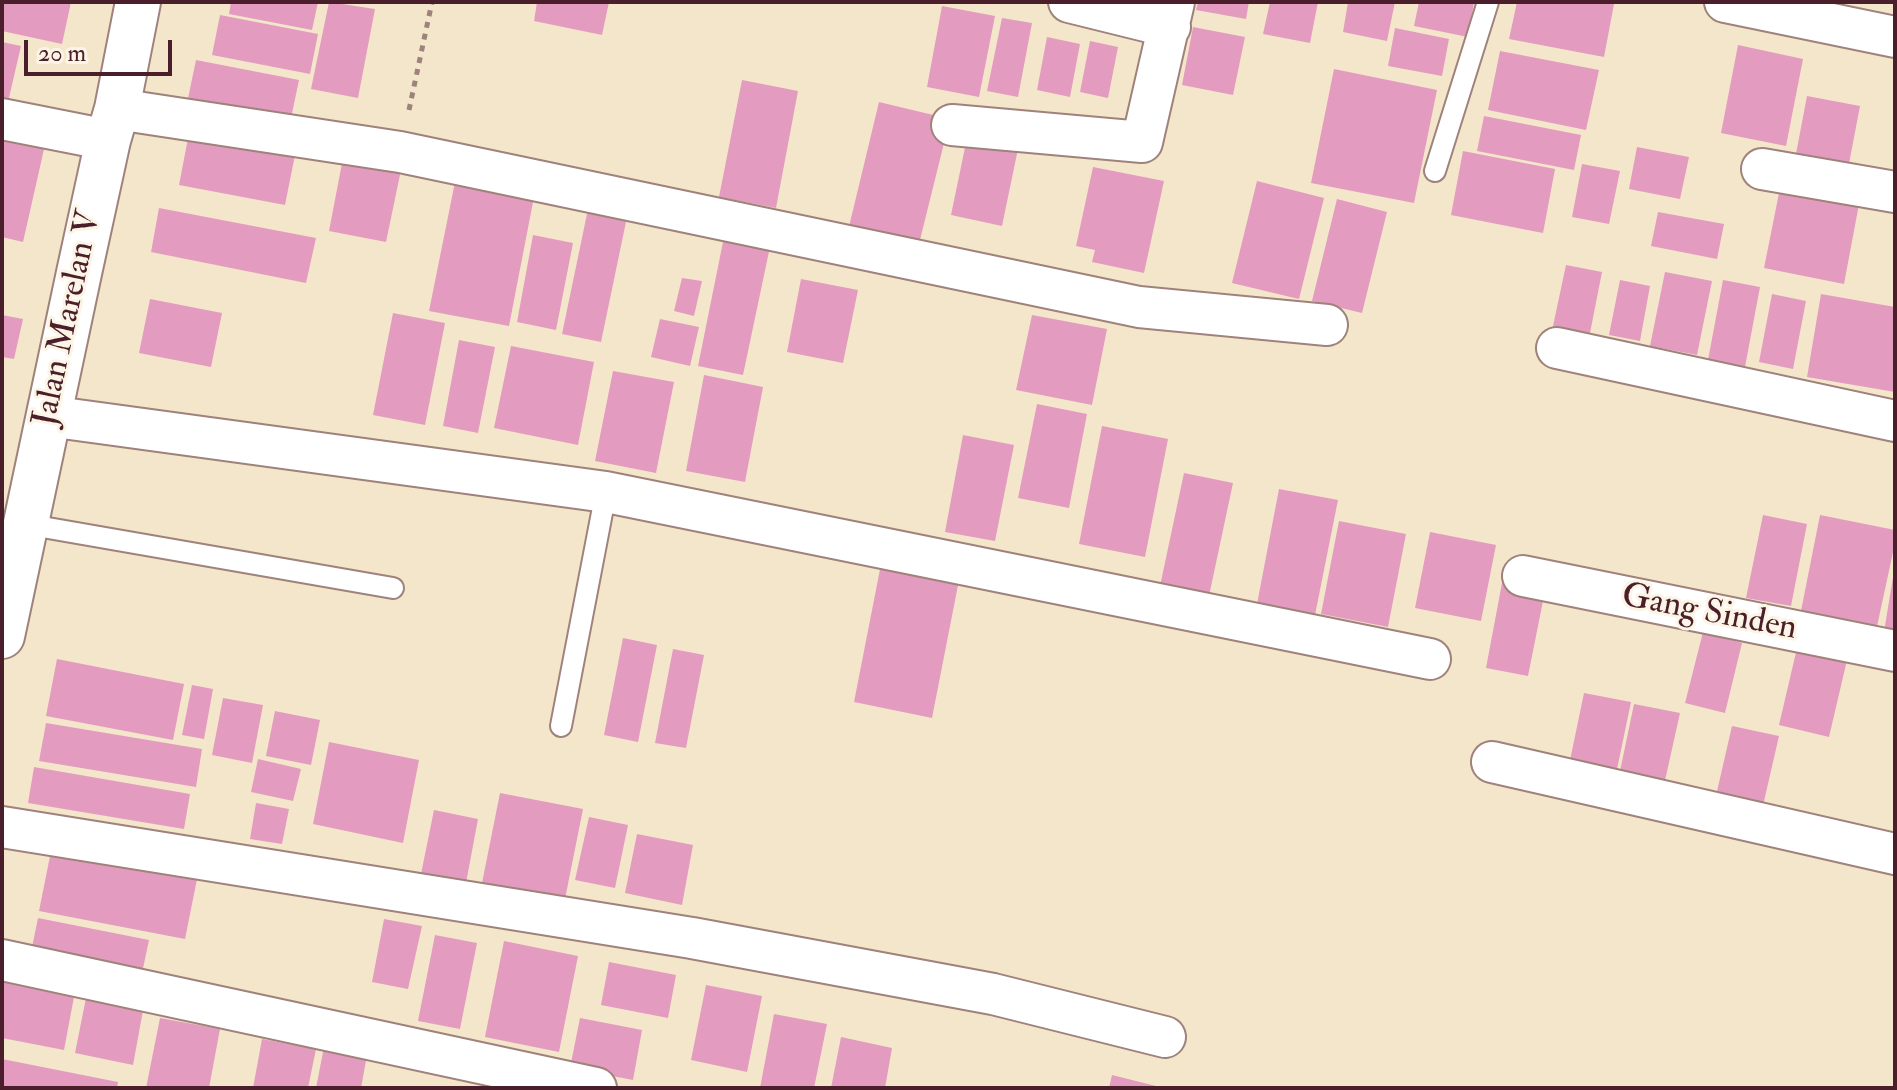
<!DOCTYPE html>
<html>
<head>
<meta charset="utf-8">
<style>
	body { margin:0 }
	#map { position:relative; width:1897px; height:1090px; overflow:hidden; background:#f4e6cb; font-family:"IM FELL Double Pica",serif }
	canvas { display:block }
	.frame { position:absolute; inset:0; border:4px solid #4a1f2b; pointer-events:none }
	.scale { position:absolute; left:24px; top:40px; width:148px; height:36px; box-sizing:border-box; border:4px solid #4a1f2b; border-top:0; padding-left:10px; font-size:24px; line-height:28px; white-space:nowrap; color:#4a1f2b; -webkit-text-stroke:6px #fcf5e5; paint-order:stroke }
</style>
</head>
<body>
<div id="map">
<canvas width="1897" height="1090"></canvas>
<div class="frame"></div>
<div class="scale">20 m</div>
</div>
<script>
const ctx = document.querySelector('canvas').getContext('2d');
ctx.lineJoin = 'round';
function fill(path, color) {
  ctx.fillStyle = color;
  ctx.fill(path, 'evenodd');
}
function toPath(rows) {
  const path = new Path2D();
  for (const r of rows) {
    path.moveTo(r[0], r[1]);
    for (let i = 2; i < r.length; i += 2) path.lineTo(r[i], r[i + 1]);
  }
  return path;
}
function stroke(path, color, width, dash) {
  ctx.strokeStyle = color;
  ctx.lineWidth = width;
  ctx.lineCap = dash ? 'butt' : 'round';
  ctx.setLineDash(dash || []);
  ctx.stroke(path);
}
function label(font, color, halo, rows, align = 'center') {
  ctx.font = font + ' "IM FELL Double Pica",serif';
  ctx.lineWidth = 6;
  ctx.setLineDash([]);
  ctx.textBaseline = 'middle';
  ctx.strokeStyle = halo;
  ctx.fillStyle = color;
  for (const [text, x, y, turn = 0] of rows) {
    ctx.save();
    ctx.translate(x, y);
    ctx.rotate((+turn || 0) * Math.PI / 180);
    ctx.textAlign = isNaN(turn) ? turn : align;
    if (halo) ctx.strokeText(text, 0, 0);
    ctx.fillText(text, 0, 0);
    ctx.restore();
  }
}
const building = toPath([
	[2,2,71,2,62,44,2,31],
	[231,2,318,2,312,30,229,14],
	[329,2,375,9,358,98,311,89],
	[537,2,609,2,602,35,534,21],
	[1198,2,1249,2,1246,19,1196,10],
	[1270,2,1318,2,1310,43,1263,34],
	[1348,2,1395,2,1387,41,1343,32],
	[1419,2,1474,2,1468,37,1414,26],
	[1517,2,1614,4,1604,57,1509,39],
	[942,6,995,16,979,97,927,87],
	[220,15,318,34,310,74,212,55],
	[1002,18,1032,23,1018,97,987,91],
	[1193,27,1245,37,1233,95,1182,85],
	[1395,28,1449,39,1442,76,1388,66],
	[1047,37,1080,44,1070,97,1037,90],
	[1090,41,1118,47,1108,98,1080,92],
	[2,42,21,46,8,102,2,100],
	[1738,45,1803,59,1786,146,1721,133],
	[1500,51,1599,70,1586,130,1488,110],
	[196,60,299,80,290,123,187,103],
	[1334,69,1437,90,1414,203,1311,183],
	[742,80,798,91,776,208,719,197],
	[1807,96,1860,106,1848,169,1795,159],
	[879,102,950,119,917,252,847,235],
	[1484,116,1581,135,1574,170,1477,151],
	[2,126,47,136,23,242,2,237],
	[189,133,295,155,285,205,179,185],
	[968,133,1019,144,1002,226,951,215],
	[1637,147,1689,157,1680,199,1629,189],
	[1463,151,1555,169,1543,233,1451,215],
	[343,158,401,170,386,242,329,231],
	[1582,164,1620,171,1609,224,1572,217],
	[1093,167,1164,181,1144,273,1092,262,1095,250,1076,246],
	[1257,181,1324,198,1299,299,1232,283],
	[455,182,534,197,509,326,429,311],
	[1781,183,1860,199,1844,284,1764,268],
	[1337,199,1387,212,1362,313,1312,301],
	[159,208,316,238,306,283,151,252],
	[588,209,627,217,601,342,562,334],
	[1658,212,1724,224,1717,259,1651,246],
	[725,232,771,242,743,375,698,366],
	[533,235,573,243,556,330,517,322],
	[1566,265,1602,272,1590,333,1553,326],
	[1665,272,1712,281,1697,355,1650,346],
	[682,278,702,281,694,316,674,311],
	[801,279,858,290,843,363,787,352],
	[1620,280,1650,286,1640,341,1609,335],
	[1723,280,1760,287,1745,367,1708,360],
	[1772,294,1806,301,1793,369,1759,362],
	[1821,294,1895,307,1895,392,1807,377],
	[150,299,222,313,211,367,139,353],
	[393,313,445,323,425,425,373,415],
	[2,315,23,319,14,359,2,357],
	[1032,315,1107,329,1092,405,1016,390],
	[660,319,699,327,690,366,651,357],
	[459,340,495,347,478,433,443,426],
	[511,346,594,362,578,445,494,428],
	[613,371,674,382,656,473,595,461],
	[704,375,763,387,745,482,686,471],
	[1037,404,1087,414,1069,508,1018,498],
	[1102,426,1168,439,1145,557,1079,544],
	[963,435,1014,445,995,541,945,532],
	[1184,473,1233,483,1209,596,1160,586],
	[1279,489,1338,500,1315,615,1257,604],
	[1763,515,1807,524,1791,606,1746,598],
	[1820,515,1895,530,1895,543,1876,631,1800,616],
	[1339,521,1406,534,1388,627,1321,614],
	[1430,532,1496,545,1481,621,1415,608],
	[882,559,960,575,932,718,854,702],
	[1893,577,1895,577,1895,634,1884,632],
	[1502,583,1545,591,1528,676,1486,668],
	[1703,632,1742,643,1725,713,1685,703],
	[623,638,657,645,638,742,604,735],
	[1797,648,1847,660,1829,737,1779,725],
	[673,649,704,655,686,748,655,743],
	[57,659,184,684,173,740,46,716],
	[192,685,213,689,204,739,182,735],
	[1584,693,1631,702,1616,774,1569,765],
	[223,698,263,705,252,763,212,755],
	[1634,704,1680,713,1664,785,1619,776],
	[275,711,320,720,311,765,266,756],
	[46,723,202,749,196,787,39,761],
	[1732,726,1779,736,1762,810,1715,800],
	[329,742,419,760,403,843,313,824],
	[258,759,301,769,293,801,251,792],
	[34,767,190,794,184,829,28,803],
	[500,793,583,809,565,899,482,883],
	[256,803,289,809,282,844,250,839],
	[434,810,478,819,466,883,421,874],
	[589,817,628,825,615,888,575,880],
	[637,834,693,845,682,905,625,893],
	[51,851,197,879,185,939,39,911],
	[38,918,149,940,141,978,30,957],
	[384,919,422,926,408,989,372,982],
	[435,935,477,943,460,1029,418,1021],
	[504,941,578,956,559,1052,485,1037],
	[609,962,676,975,668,1018,601,1005],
	[3,982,74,997,64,1050,2,1038],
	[706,985,762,996,747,1072,691,1060],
	[87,993,144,1005,133,1065,75,1053],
	[774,1014,827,1024,814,1088,760,1088],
	[160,1018,220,1029,209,1088,146,1088],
	[580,1018,642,1030,633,1080,570,1068],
	[841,1037,892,1048,885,1088,831,1088],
	[262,1039,316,1049,308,1088,253,1088],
	[324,1047,367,1055,361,1088,316,1088],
	[2,1059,118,1082,117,1088,2,1088],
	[1112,1075,1160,1087,1160,1088,1109,1088]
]);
const path = toPath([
	[409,110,432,2]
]);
const service = toPath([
	[1435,171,1488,2],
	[25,524,393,588],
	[561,726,606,492]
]);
const minor = toPath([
	[1069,2,1170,27],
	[1725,2,1895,37],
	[117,109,400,152,1139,307,1327,325],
	[2,119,108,140],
	[952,125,1142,142,1174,2],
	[1762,169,1895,192],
	[1557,348,1895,421],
	[48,416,606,492,1430,659],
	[1523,576,1895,651],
	[1492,762,1895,854],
	[2,827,692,938,993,994,1165,1037],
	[2,960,596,1088]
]);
const tertiary = toPath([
	[2,636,79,273,108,140,117,109,138,2]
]);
const streetNames = [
	["Jalan Marelan V",69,319,-78],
	["Gang Sinden",1709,614,11]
];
fill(building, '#e39cbf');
stroke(service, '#9f827b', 24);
stroke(minor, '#9f827b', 44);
stroke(tertiary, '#9f827b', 48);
stroke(path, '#9f827b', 5, [6, 6]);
stroke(service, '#fff', 20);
stroke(minor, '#fff', 40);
stroke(tertiary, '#fff', 44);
label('34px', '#4a1f2b', '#fcf5e5', streetNames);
</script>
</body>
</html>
